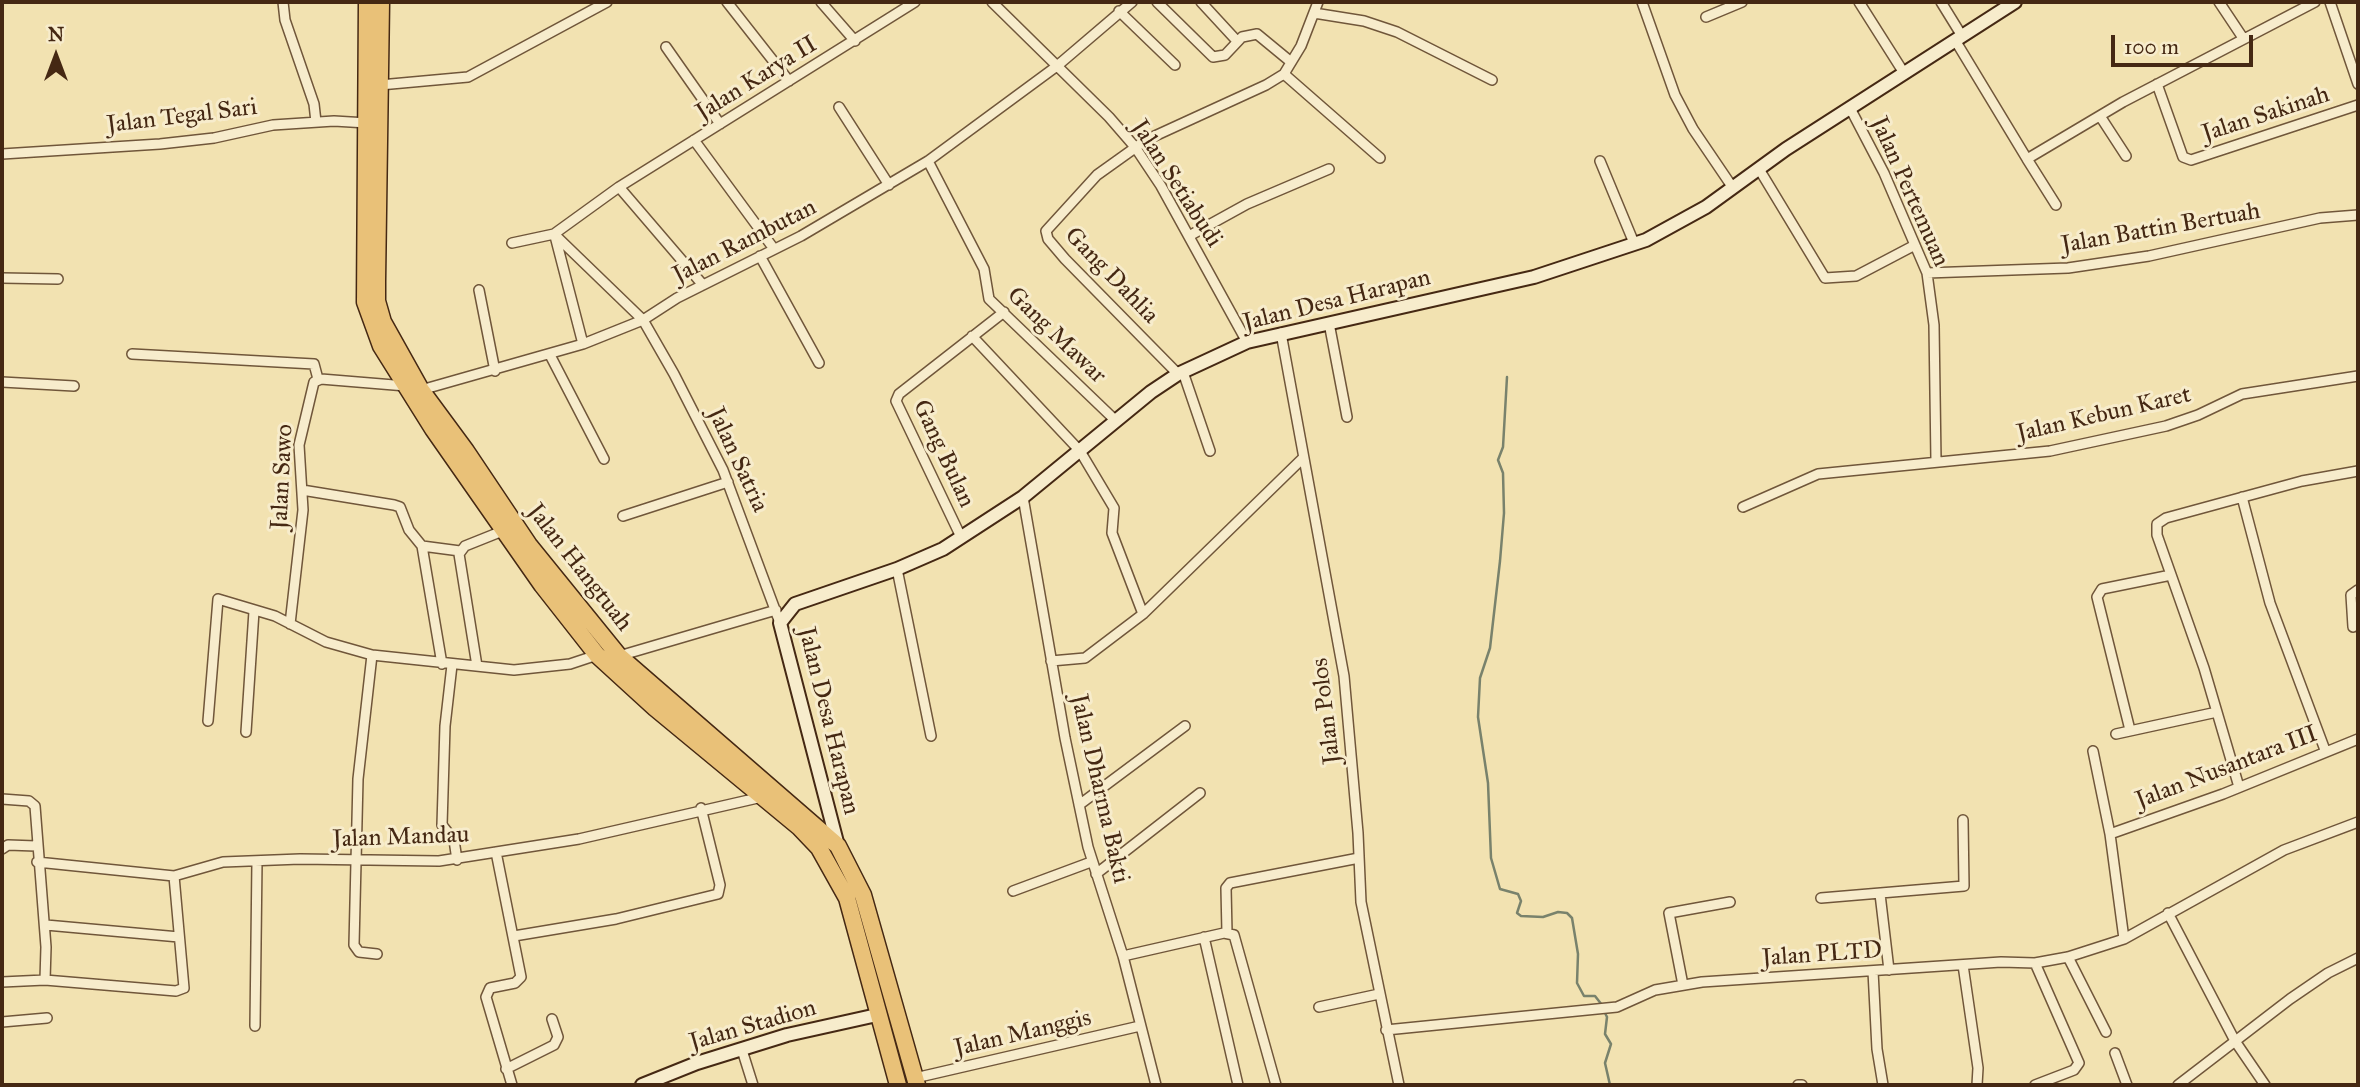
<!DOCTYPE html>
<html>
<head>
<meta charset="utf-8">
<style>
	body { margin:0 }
	#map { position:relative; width:2360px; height:1087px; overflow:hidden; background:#f2e2b1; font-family:"IM FELL Great Primer",serif }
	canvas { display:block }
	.frame { position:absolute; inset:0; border:4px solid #452813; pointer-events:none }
	.north { position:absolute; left:21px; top:21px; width:70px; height:70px; -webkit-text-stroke:5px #f7eccc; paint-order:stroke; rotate:0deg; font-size:19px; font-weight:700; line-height:28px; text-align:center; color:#452813 }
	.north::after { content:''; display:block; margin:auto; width:24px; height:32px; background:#452813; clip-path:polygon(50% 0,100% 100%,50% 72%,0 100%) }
	.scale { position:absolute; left:2111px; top:35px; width:142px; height:32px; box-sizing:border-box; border:4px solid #452813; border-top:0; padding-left:9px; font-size:21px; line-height:24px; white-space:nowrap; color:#452813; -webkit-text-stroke:5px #f7eccc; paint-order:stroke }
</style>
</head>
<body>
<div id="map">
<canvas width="2360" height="1087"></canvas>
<div class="frame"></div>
<div class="north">N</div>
<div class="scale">100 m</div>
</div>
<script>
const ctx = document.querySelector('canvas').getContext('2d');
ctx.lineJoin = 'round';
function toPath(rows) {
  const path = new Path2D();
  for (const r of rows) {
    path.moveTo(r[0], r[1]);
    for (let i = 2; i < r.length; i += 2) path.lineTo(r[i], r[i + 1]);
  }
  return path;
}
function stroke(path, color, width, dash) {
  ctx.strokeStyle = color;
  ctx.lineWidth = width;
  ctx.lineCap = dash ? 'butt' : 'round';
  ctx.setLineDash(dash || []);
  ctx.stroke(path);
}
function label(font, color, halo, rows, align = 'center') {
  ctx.font = font + ' "IM FELL Great Primer",serif';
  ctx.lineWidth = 6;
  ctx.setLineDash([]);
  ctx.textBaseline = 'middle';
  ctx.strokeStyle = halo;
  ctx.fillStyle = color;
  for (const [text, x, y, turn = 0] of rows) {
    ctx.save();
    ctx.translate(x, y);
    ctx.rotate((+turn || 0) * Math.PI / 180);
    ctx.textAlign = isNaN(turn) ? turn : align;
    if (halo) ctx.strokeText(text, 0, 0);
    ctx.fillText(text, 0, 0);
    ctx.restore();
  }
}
const stream = toPath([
	[1507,377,1503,447,1498,460,1503,473,1504,513,1500,561,1490,648,1480,678,1478,717,1488,783,1491,858,1500,889,1518,894,1521,901,1517,913,1521,916,1543,917,1558,912,1567,913,1572,918,1578,954,1577,983,1584,996,1595,996,1602,1005],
	[1604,1011,1607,1017,1605,1034,1611,1044,1605,1063,1610,1085]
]);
const street = toPath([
	[283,2,285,20,314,104,316,122],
	[727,2,789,81],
	[821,2,855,41],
	[992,2,1109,117,1135,147,1161,186,1247,342],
	[1157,2,1213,57,1225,55,1242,37,1257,34,1291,62],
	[1201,2,1237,41],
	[1642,2,1675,95,1693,129,1733,188],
	[1859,2,1904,73],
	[1941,2,1962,36],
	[2219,2,2243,38],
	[2330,2,2358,84],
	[1119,11,1175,65],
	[1314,13,1364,21,1397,32,1492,80],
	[1706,17,1742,2],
	[1955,40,2027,159,2123,102,2315,2],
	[666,47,720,124],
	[1284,74,1380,158],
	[2157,84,2183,157,2191,160,2358,105],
	[380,85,468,77,607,2],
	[839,107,889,185],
	[1850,108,1884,173,1927,273,1934,325,1936,461],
	[2100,116,2126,156],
	[694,140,774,249],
	[2,154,160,144,214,138,273,125,334,121,367,123],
	[2027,159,2056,205],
	[928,161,984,269,989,299,1115,420],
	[1600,161,1634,243],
	[1759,169,1825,278,1856,276,1915,245],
	[619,187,703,285],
	[554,234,643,320,674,374,723,470,780,623],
	[555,236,583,344],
	[1189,236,1247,204,1329,169],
	[512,243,554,234,619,187,915,2],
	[760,256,819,363],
	[1927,273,2068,268,2149,256,2320,218,2358,215],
	[2,278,58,279],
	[479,290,495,371],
	[1329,323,1347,417],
	[1281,333,1344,676,1358,833,1361,902,1399,1085],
	[972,336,1080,451,1114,508,1112,533,1143,614],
	[132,354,314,364,318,379],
	[550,355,604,459],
	[1183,372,1210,451],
	[1178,374,1065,259,1048,239,1046,231,1097,175,1146,140,1266,85,1284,74,1301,46,1318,2],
	[2,382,74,386],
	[421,390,583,344,643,320,677,298,801,236,928,161,1057,66,1132,2],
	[302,490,394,505,400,507,409,530,422,546,460,551],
	[1023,497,1065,738,1088,847,1123,956,1156,1085],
	[2242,497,2270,603,2325,750],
	[1743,507,1818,474,2050,451,2166,426,2198,415,2242,394,2358,376],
	[623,516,728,482],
	[961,537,896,401,899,394,1004,312],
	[422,546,442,664],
	[897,569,931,736],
	[290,624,303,510,299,445,314,382,321,379,406,386],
	[2353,627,2351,595,2358,590],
	[372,655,358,779,354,945,359,952,377,954],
	[619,656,776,610],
	[1051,661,1085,658,1143,614,1302,459],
	[452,665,445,726,442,825,454,840,457,860],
	[477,666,459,554,465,546,505,530],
	[208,721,218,599,275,616,326,642,372,655,514,670,570,664,597,655],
	[2130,730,2097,597,2102,589,2171,575],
	[246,732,254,611],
	[2116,734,2217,712],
	[2093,751,2110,834,2124,939],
	[2239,787,2204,668,2157,535,2157,524,2166,518,2302,481,2358,471],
	[2,799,29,801,35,806,46,947,45,980,2,982],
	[1079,805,1185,726],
	[2110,834,2223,794,2358,739],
	[2,849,8,845,36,846],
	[496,852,521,977,515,983,490,988,486,997,512,1085],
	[37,862,174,876,223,862,300,859,439,861,579,839,762,797],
	[1096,874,1200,793],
	[1013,891,1091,862],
	[1880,894,1889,970],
	[1821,898,1964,886,1963,820],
	[2168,913,2235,1041,2265,1085],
	[46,925,179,937],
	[1227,933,1226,888,1230,883,1359,858],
	[514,936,616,919,718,894,720,885,701,808],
	[1204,937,1238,1085],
	[1123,956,1224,933,1234,935,1276,1085],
	[2068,957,2106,1032],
	[2035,963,2079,1063,2074,1070,2035,1085],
	[1963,965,1978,1068,1977,1085],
	[1873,971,1877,1049,1883,1085],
	[45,980,176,991,184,988,174,876],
	[1683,985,1669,913,1730,902],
	[1319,1007,1379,994],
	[2,1022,47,1018],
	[255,1026,257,861],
	[1386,1030,1617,1007,1655,990,1702,982,2001,962,2035,963,2068,957,2124,939,2284,850,2358,822],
	[742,1050,753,1085],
	[2115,1053,2127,1085],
	[506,1069,554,1045,558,1037,552,1019],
	[915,1078,1140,1026],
	[1798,1085,1802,1085],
	[2178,1085,2290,999,2328,973,2358,958]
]);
const secondary = toPath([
	[838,846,780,623,795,604,897,569,943,549,1023,497,1151,392,1178,374,1247,342,1534,277,1646,240,1706,207,1786,149,2015,2],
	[642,1085,697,1063,787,1035,877,1015]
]);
const highway = toPath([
	[367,2,365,302,381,346,433,429,542,585,597,655,655,708,799,827,819,848,847,898,898,1085],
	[381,2,377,281,377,301,383,322,421,390,466,451,529,545,619,656,838,846,863,895,917,1085]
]);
const streetNames = [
	["Jalan Karya II",757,79,-32],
	["Jalan Sakinah",2266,115,-18],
	["Jalan Tegal Sari",182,117,-7],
	["Jalan Setiabudi",1176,184,57],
	["Jalan Pertemuan",1909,192,66],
	["Jalan Battin Bertuah",2161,229,-10],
	["Jalan Rambutan",745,242,-27],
	["Gang Dahlia",1111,276,46],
	["Jalan Desa Harapan",1337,301,-14],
	["Gang Mawar",1056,336,44],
	["Jalan Kebun Karet",2104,415,-13],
	["Gang Bulan",943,454,65],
	["Jalan Satria",737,460,65],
	["Jalan Sawo",283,477,-87],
	["Jalan Hangtuah",579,568,52],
	["Jalan Polos",1327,711,-97],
	["Jalan Desa Harapan",828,721,76],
	["Jalan Nusantara III",2227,768,-21],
	["Jalan Dharma Bakti",1099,789,77],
	["Jalan Mandau",401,838,-2],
	["Jalan PLTD",1822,955,-4],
	["Jalan Stadion",753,1026,-16],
	["Jalan Manggis",1023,1034,-13]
];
stroke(stream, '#79826c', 2.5);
stroke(street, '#70563a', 12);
stroke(secondary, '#452813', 16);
stroke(highway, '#452813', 19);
stroke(street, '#f7eccc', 9);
stroke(secondary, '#f7eccc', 12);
stroke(highway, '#e9c178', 16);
label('24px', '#452813', '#f7eccc', streetNames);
</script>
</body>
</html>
